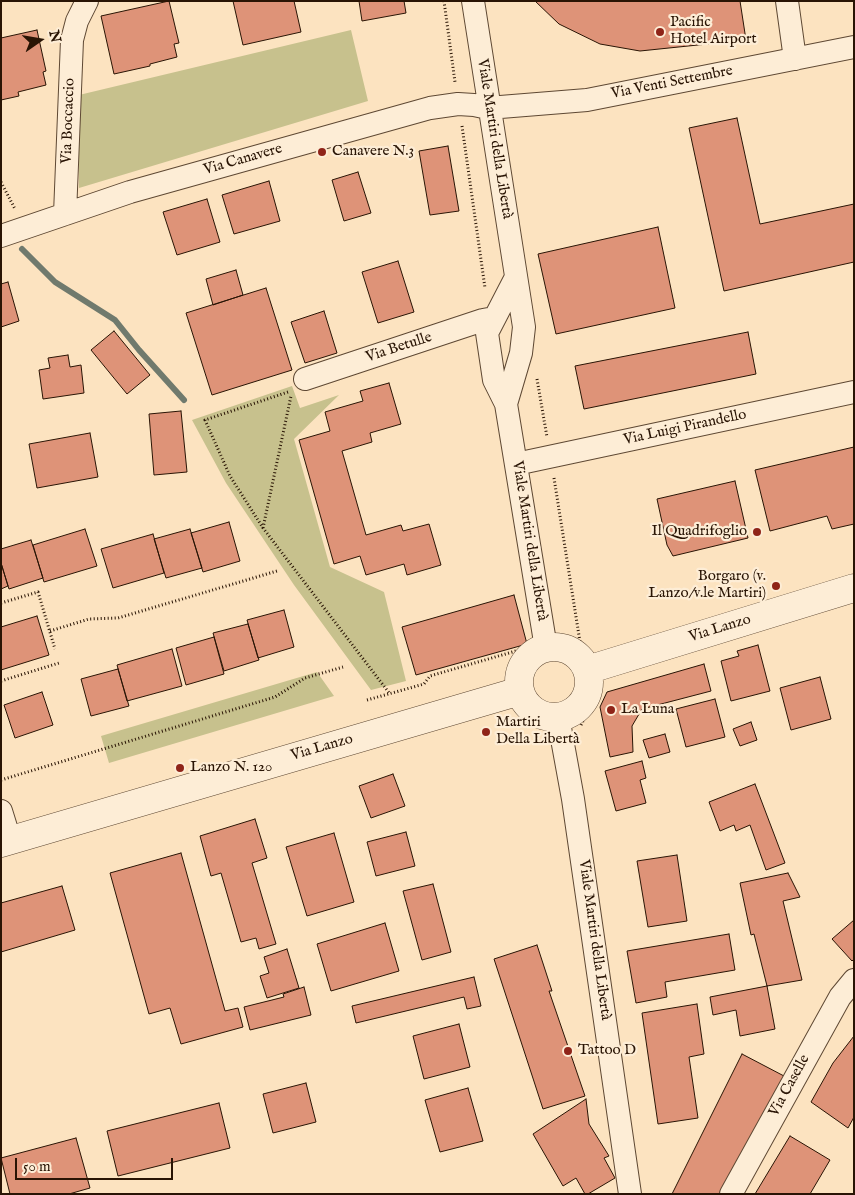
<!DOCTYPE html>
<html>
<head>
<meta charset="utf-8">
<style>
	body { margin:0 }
	#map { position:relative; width:855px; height:1195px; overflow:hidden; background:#fce3c0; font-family:"IM FELL English",serif }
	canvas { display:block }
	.frame { position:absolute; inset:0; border:2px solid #291404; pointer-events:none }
	.north { position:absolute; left:15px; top:15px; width:50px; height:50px; -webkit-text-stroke:4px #fdedd6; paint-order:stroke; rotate:77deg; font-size:14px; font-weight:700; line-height:20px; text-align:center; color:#291404 }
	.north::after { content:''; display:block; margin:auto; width:18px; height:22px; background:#291404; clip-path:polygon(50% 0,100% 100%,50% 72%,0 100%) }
	.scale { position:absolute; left:15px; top:1158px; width:158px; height:22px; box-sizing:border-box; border:2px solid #291404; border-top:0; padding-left:6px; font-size:15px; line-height:18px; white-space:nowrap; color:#291404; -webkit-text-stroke:4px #fdedd6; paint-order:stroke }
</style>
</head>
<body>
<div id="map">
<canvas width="855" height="1195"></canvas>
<div class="frame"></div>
<div class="north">N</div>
<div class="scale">50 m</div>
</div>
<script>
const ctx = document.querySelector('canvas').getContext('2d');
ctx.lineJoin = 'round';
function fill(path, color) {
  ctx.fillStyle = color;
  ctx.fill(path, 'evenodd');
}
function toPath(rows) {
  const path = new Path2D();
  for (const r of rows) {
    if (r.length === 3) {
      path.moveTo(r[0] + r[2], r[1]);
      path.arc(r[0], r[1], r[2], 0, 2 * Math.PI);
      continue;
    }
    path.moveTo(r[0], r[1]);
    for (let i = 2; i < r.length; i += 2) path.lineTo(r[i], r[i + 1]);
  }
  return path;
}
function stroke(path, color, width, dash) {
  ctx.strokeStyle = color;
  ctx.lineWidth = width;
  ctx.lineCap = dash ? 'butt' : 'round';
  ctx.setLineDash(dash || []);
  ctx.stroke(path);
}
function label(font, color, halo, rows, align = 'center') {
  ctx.font = font + ' "IM FELL English",serif';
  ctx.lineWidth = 4.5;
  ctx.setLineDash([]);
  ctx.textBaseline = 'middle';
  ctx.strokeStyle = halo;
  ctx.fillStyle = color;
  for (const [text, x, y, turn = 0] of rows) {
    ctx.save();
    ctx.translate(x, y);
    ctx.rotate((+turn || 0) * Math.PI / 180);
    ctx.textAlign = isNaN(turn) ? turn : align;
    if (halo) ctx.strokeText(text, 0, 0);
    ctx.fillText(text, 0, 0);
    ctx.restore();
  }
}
const green = toPath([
	[351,30,368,101,79,188,79,95],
	[292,386,300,408,339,395,294,439,330,567,384,592,406,681,371,690,294,585,226,483,192,420],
	[317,672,334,696,109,763,101,736]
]);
const stream = toPath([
	[22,249,55,282,115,320,139,350,184,400]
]);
const building = toPath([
	[169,1,179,43,174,44,177,57,150,64,150,66,114,74,101,16,169,1],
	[233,1,294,1,301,32,243,45,233,1],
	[359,1,404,1,406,13,362,21,359,1],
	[535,1,740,1,746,40,640,51,600,44,559,24,535,1],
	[37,30,46,71,43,72,46,85,18,92,19,96,1,100,1,38,37,30],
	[737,118,760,224,854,204,854,262,724,291,689,128,737,118],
	[448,146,459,211,430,215,419,151,448,146],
	[358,172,371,213,344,221,332,180,358,172],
	[269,181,280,221,234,234,222,195,269,181],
	[207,199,220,242,177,255,163,212,207,199],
	[658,227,675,308,556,334,538,254,658,227],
	[398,261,414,312,378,323,362,272,398,261],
	[236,270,243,295,213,305,206,279,236,270],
	[8,282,19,321,1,327,1,284,8,282],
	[266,288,292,370,212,395,186,313,266,288],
	[324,311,337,353,305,363,291,322,324,311],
	[114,331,150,375,127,394,91,350,114,331],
	[748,332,756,374,584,409,575,366,748,332],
	[68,355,70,367,81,365,84,393,43,399,39,370,50,368,48,358,68,355],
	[389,383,401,424,370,433,372,442,342,451,366,535,401,525,403,531,429,524,441,565,407,575,404,564,366,575,360,556,334,564,299,440,330,431,325,412,363,401,360,391,389,383],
	[181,411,187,472,154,475,149,414,181,411],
	[90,433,98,477,37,488,29,444,90,433],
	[854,447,854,524,832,529,827,516,770,531,755,470,854,447],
	[735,481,748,538,673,556,667,545,657,499,735,481],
	[229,522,240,561,203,572,191,533,229,522],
	[85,529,97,566,44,582,33,545,85,529],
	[190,529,202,568,166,578,154,539,190,529],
	[153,534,164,573,113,588,101,549,153,534],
	[31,540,43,578,9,589,1,563,1,549,31,540],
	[1,563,8,586,1,589,1,563],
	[514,595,527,644,416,675,402,627,514,595],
	[284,610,294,647,258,658,247,620,284,610],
	[37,616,49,655,1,670,1,627,37,616],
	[248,624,259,660,224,671,213,633,248,624],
	[214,637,224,674,186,685,176,648,214,637],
	[758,645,770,691,731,701,721,661,739,656,737,651,758,645],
	[172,649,182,686,127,701,117,665,172,649],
	[704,664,711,691,642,709,632,726,633,752,610,757,600,707,607,692,704,664],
	[118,669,129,706,91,716,81,679,118,669],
	[820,677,831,719,791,730,780,688,820,677],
	[42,692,53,725,15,738,4,705,42,692],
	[715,699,725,737,686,747,676,709,715,699],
	[751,722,757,740,740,746,733,729,751,722],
	[665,734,670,752,649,758,643,740,665,734],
	[642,761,646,778,640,780,646,803,616,811,605,771,642,761],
	[393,774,405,806,371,818,359,786,393,774],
	[755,784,785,863,766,870,750,825,736,831,734,825,720,831,709,802,755,784],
	[255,819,267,858,252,863,276,944,259,949,256,938,241,942,221,873,211,876,200,836,255,819],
	[406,832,415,866,376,876,367,842,406,832],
	[334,833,354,902,307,916,286,847,334,833],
	[181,853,225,1011,238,1008,243,1027,181,1044,170,1008,149,1014,110,873,181,853],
	[677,855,687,921,648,927,637,861,677,855],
	[788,873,800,897,783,901,802,980,767,986,754,934,751,935,740,883,788,873],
	[433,884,451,952,422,960,403,891,433,884],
	[62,886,75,930,1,952,1,903,62,886],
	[854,920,854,959,852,961,832,939,854,920],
	[385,923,399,971,331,991,317,944,385,923],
	[729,934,735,970,665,982,667,997,636,1003,627,951,729,934],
	[537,945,552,991,549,991,585,1096,543,1109,494,959,537,945],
	[287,949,299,988,267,998,260,976,269,973,264,957,287,949],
	[474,977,481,1006,467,1009,464,997,356,1023,352,1006,474,977],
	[767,986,775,1029,740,1036,736,1010,713,1015,710,997,767,986],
	[304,987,311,1015,250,1030,244,1007,284,997,283,994,304,987],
	[697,1004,704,1054,689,1057,698,1118,658,1124,642,1013,697,1004],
	[459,1024,470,1067,424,1079,413,1036,459,1024],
	[854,1036,854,1117,848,1128,811,1102,833,1063,854,1036],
	[742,1054,784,1076,721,1194,672,1194,742,1054],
	[306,1083,316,1122,273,1133,263,1094,306,1083],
	[468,1088,483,1141,440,1152,425,1100,468,1088],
	[586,1099,589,1124,609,1156,604,1158,615,1178,588,1194,585,1194,576,1178,563,1186,533,1134,586,1099],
	[219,1103,230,1148,118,1176,107,1131,219,1103],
	[790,1136,830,1160,810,1194,755,1194,790,1136],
	[76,1138,90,1188,69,1194,10,1194,1,1158,76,1138]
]);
const path = toPath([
	[444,1,455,82],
	[462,126,485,288],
	[1,182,15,209],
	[537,379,547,437],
	[288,392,205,420,230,476,263,528,390,694],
	[554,478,580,642,584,646],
	[263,528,291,396],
	[1,603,38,592,55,649],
	[50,631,89,619,118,618,277,571],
	[566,640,580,642],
	[1,681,59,663],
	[367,700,424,684,430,676,526,648],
	[581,725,599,691],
	[1,780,275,697,305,678,343,667]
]);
const minor = toPath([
	[473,1,524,327,521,353,506,404],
	[787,1,795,59],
	[65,214,72,40,77,21,87,1],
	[1,236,130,192,430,108,458,104,474,105,488,108,587,100,854,47],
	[516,277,487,333,494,380,506,404,546,648],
	[305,379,483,320,494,318],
	[516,464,854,392],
	[558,717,573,799,630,1194],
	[1,811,10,840],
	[731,1194,840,997,854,980]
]);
const tertiary = toPath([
	[554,682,35],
	[587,670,854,588],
	[1,843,520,691]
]);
const markers = [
	[660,32,5,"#8f2418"],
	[322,152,5,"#8f2418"],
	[757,532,5,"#8f2418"],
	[776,586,5,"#8f2418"],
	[611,710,5,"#8f2418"],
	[486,732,5,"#8f2418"],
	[180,768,5,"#8f2418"],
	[568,1051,5,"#8f2418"]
];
const poiNames = [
	["Pacific",670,23],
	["Hotel Airport",670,40],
	["Canavere N.3",332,152],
	["Il Quadrifoglio",747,532,"right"],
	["Borgaro (v.",766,577,"right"],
	["Lanzo/v.le Martiri)",766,594,"right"],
	["La Luna",621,710],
	["Martiri",496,723],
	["Della Libertà",496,740],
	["Lanzo N. 120",190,768],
	["Tattoo D",578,1051]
];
const streetNames = [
	["Via Venti Settembre",672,83,-11],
	["Via Boccaccio",69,121,-88],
	["Viale Martiri della Libertà",494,139,81],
	["Via Canavere",243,160,-16],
	["Via Betulle",399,348,-18],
	["Via Luigi Pirandello",685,428,-12],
	["Viale Martiri della Libertà",529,541,81],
	["Via Lanzo",720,629,-17],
	["Via Lanzo",322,748,-16],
	["Viale Martiri della Libertà",594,940,82],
	["Via Caselle",790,1086,-61]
];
fill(green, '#c7c18d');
stroke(stream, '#707a6d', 6);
fill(building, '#de9378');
stroke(building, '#291404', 1);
stroke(minor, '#5e4833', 24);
stroke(tertiary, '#5e4833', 29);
stroke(path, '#291404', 3, [1, 2.5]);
stroke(minor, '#fdedd6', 22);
stroke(tertiary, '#fdedd6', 28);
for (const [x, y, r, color] of markers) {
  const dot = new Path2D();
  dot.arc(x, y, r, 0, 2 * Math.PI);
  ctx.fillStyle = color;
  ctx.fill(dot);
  stroke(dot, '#fdedd6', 2);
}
label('15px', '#291404', '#fdedd6', poiNames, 'left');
label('15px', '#291404', '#fdedd6', streetNames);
</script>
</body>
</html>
